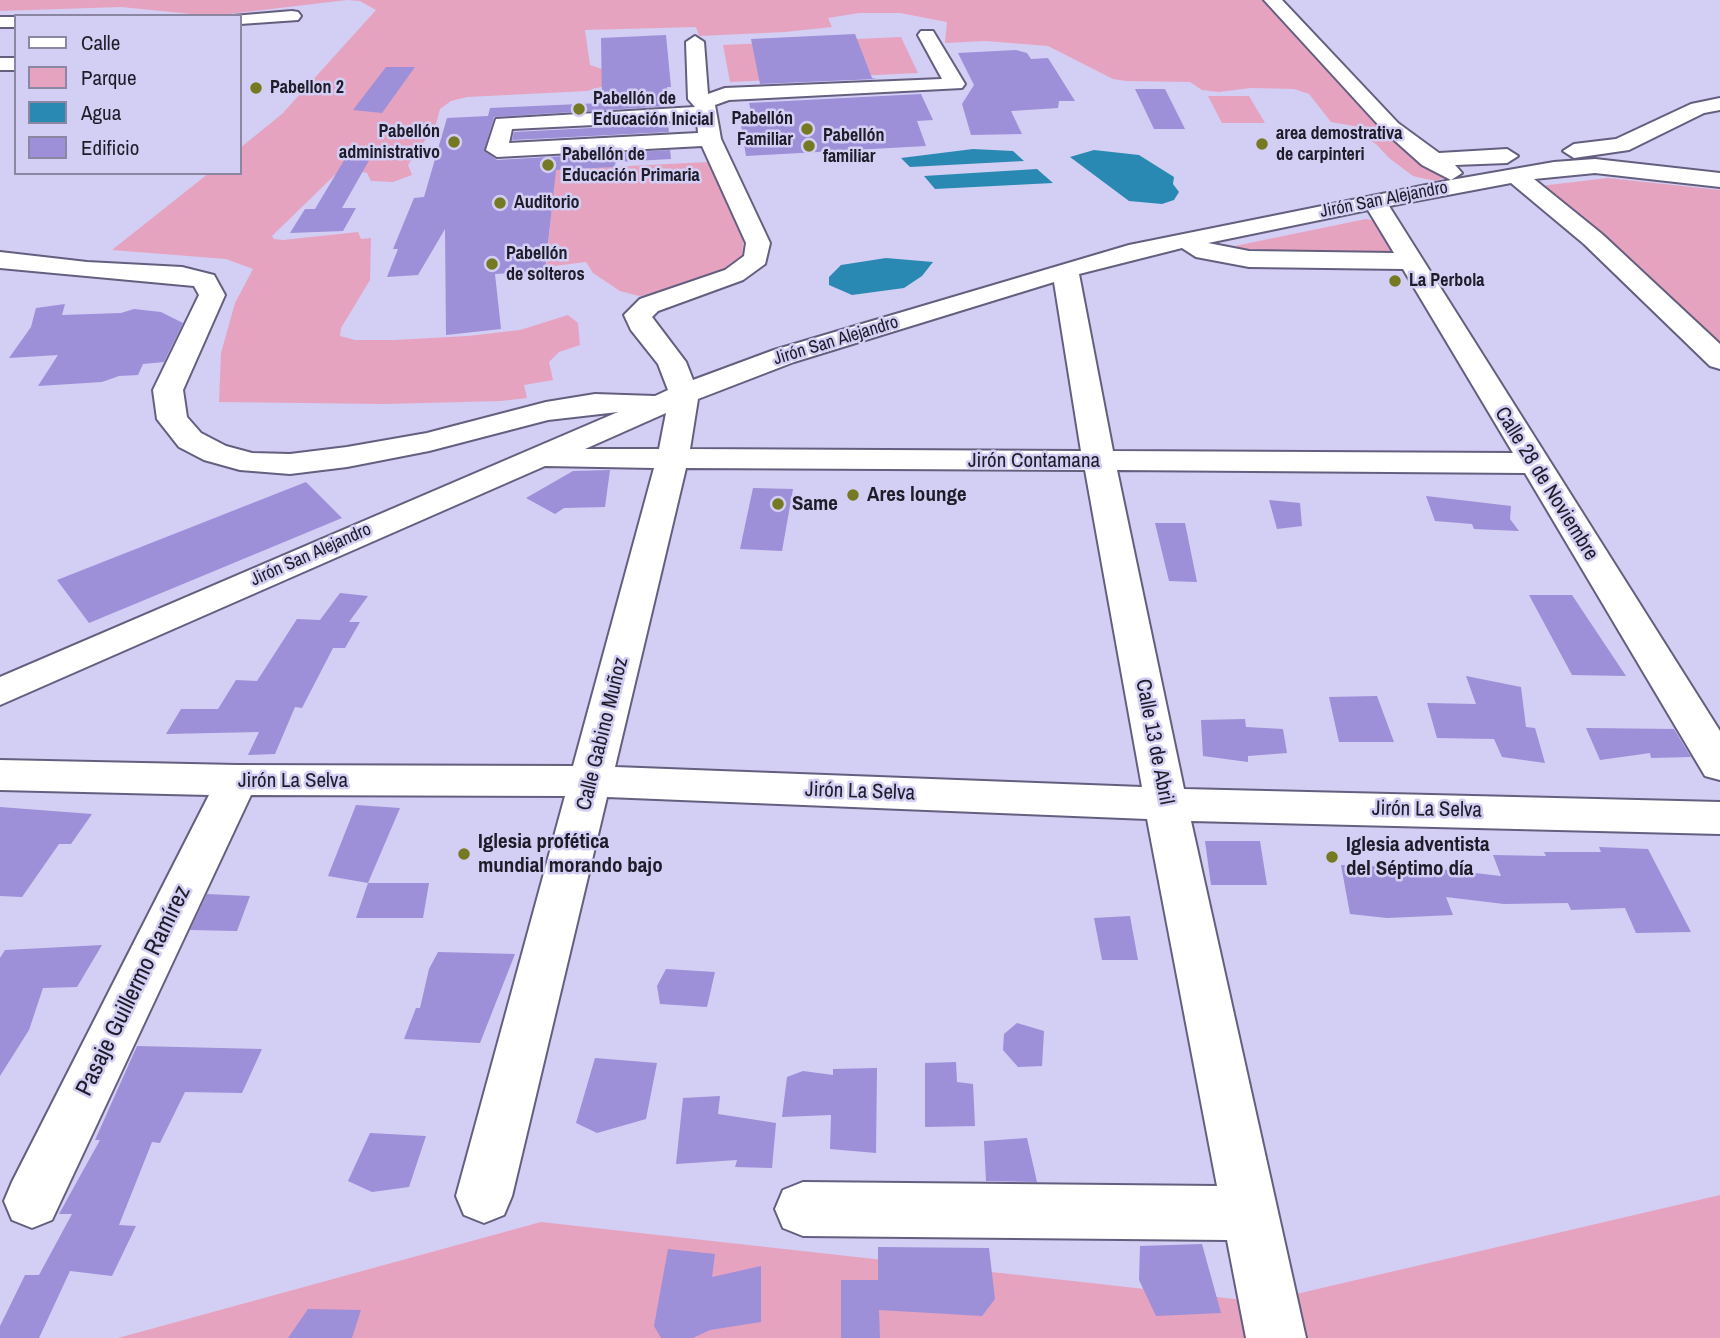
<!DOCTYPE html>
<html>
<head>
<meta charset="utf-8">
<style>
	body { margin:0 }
	#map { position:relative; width:1720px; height:1338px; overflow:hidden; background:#d3cef3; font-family:"Archivo Narrow",sans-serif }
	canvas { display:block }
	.legend { position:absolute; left:14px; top:14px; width:228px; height:161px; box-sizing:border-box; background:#d3cef3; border:2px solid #8b87a2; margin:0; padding:9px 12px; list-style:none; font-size:21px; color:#1e1c29 }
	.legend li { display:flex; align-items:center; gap:14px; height:35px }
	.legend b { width:35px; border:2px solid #8b87a2 }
</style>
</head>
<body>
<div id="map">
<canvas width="1720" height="1338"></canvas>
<ul class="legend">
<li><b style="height:9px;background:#fff"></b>Calle</li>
<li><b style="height:19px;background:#e6a3c0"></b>Parque</li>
<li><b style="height:19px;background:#2a89b2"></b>Agua</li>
<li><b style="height:19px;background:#9d8fd8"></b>Edificio</li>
</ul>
</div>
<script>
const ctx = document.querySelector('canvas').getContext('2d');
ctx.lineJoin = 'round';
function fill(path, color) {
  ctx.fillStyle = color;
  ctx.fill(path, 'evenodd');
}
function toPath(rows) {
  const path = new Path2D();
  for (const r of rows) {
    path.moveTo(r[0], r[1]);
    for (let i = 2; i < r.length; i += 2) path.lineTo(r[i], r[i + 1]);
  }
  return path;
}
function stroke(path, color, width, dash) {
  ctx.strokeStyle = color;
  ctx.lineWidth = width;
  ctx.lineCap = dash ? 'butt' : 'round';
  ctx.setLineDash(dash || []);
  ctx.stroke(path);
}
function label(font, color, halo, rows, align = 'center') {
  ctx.font = font + ' "Archivo Narrow",sans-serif';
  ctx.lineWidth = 5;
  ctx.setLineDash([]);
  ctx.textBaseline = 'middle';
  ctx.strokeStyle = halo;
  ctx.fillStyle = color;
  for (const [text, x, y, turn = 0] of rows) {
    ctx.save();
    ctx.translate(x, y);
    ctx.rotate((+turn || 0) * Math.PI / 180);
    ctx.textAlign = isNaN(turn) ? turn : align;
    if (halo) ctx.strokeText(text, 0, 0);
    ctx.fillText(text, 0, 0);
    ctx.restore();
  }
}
const green = toPath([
	[0,0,1263,0,1410,156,1448,177,1435,181,1413,176,1389,158,1376,144,1363,137,1359,127,1331,122,1309,94,1294,89,1251,88,1219,92,1202,90,1190,82,1126,81,1113,79,1048,46,986,41,945,43,947,22,900,13,859,13,828,18,832,27,785,32,699,36,696,27,585,30,590,65,602,69,604,86,587,91,467,97,451,101,440,109,436,124,408,165,412,175,393,182,371,181,367,173,342,168,272,236,274,239,283,240,358,232,361,239,371,238,370,280,341,328,340,336,355,340,394,340,468,336,520,330,568,315,578,323,580,345,559,352,549,362,553,380,524,385,527,398,501,401,385,404,219,402,221,353,235,303,253,269,226,259,112,250,209,173,240,173,240,148,282,114,376,10,360,1,347,0,212,16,121,7,0,11],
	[901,37,918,73,730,82,723,45],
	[1208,96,1249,96,1265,123,1222,123],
	[708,162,743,241,742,259,736,267,660,294,639,296,620,291,593,273,586,262,546,267,554,184,490,173],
	[1608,178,1720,190,1720,350,1540,186],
	[1366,219,1376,221,1395,252,1393,255,1256,256,1225,248],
	[1720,1195,1720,1338,118,1338,541,1222,1262,1302]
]);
const water = toPath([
	[973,149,1013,151,1024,161,910,167,901,158],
	[1094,150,1139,155,1174,177,1173,184,1179,192,1174,200,1162,204,1129,201,1070,157],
	[1037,169,1053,183,935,189,924,176],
	[886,258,933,262,922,276,904,288,852,295,829,285,829,277,841,265]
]);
const building = toPath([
	[855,34,872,78,876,79,760,84,751,39],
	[666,35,671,87,667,87,668,106,494,117,484,151,497,160,670,150,671,159,616,162,614,167,556,170,545,271,495,274,501,329,446,335,445,229,418,275,387,277,398,249,393,249,414,198,424,197,447,118,488,116,490,108,602,103,601,38],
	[1016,50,1027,53,1031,59,1048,58,1075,101,1059,101,1058,108,1011,111,1022,134,971,135,962,104,974,85,958,53],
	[386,67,415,67,382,113,353,110],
	[1135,89,1165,89,1185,129,1154,129],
	[921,94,933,120,917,121,926,146,746,156,741,125,754,125,749,103],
	[668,124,669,132,512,140,514,132],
	[352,147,371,157,342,208,356,208,343,231,290,233,305,209,315,209],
	[65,304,62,315,121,313,134,309,161,312,183,323,164,362,143,364,138,375,119,376,102,382,38,386,58,355,9,358,31,327,36,308],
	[610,470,605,507,564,508,555,514,526,498,573,471],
	[306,482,342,518,89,623,57,580],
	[753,488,793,489,782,551,740,549],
	[1426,496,1511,506,1510,519,1519,531,1474,529,1472,524,1435,521],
	[1269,500,1300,503,1302,526,1277,529],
	[1155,523,1185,523,1197,582,1169,581],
	[340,593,368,596,349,622,360,622,345,648,333,648,302,708,295,707,275,754,248,755,259,732,166,734,181,709,218,709,236,680,257,681,297,619,320,620],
	[1529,595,1572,595,1626,676,1572,675],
	[1466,676,1521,687,1526,727,1535,728,1545,763,1502,757,1494,739,1437,738,1427,703,1476,704],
	[1377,696,1394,742,1339,742,1329,697],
	[1245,719,1246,727,1283,729,1287,753,1248,756,1248,762,1203,756,1201,720],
	[1586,728,1674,729,1691,757,1651,758,1650,753,1600,760],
	[356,805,400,808,368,883,328,876],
	[0,807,92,814,71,844,59,844,22,897,0,896],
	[1205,841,1260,841,1267,885,1211,885],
	[1599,847,1648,849,1691,932,1636,933,1625,908,1571,910,1568,903,1504,904,1446,897,1453,915,1387,918,1350,914,1341,865,1431,868,1501,876,1493,855,1546,856,1544,852,1601,852],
	[368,883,429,883,423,918,356,918],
	[207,894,250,896,237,931,190,930],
	[1130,916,1138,960,1102,960,1094,918],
	[102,945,77,987,43,988,29,1030,0,1076,0,958,5,950],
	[438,952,515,954,480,1043,404,1039,416,1008,420,1008,429,969],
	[666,969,715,972,707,1007,660,1004,657,986],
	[1017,1023,1044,1031,1042,1066,1018,1067,1003,1050,1004,1034],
	[137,1046,262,1049,242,1093,185,1092,160,1143,152,1142,119,1225,136,1226,112,1276,70,1271,39,1338,0,1338,0,1326,25,1275,39,1275,72,1214,59,1214,100,1140,95,1140],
	[595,1058,657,1063,646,1119,597,1133,576,1123],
	[956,1062,957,1082,973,1084,975,1126,925,1127,925,1063],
	[877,1068,876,1153,830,1149,831,1115,782,1117,787,1077,803,1071,833,1075,833,1069],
	[720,1096,718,1114,776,1123,772,1168,735,1167,737,1160,676,1164,683,1098],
	[370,1133,426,1136,409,1187,372,1192,348,1181],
	[1027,1138,1037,1182,986,1181,984,1141],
	[1202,1244,1221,1313,1156,1316,1139,1280,1140,1246],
	[878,1247,989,1248,995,1299,982,1316,879,1310,880,1338,841,1338,841,1280,878,1280],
	[668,1249,715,1254,712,1277,761,1266,761,1322,710,1330,693,1338,661,1338,654,1326],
	[308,1309,361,1310,352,1338,288,1338]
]);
const minor = toPath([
	[1264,0,1282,0,1398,123,1439,153,1507,149,1518,156,1507,163,1455,165,1462,173,1451,180,1554,162,1595,159,1720,173,1720,187,1595,173,1534,179,1602,234,1720,344,1720,369,1710,366,1584,244,1511,183,1389,206,1720,731,1720,780,1705,776,1525,473,1117,470,1184,789,1720,802,1720,834,1191,821,1306,1338,1246,1338,1227,1240,803,1236,783,1228,775,1209,783,1190,803,1182,1217,1186,1147,819,607,797,512,1196,504,1215,484,1223,464,1215,456,1196,565,796,251,795,52,1220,32,1228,12,1220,4,1201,12,1182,209,795,0,790,0,760,237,765,573,766,654,468,545,466,0,705,0,677,618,412,548,420,429,451,347,467,290,474,240,470,204,460,179,447,157,419,153,390,199,295,194,286,0,268,0,252,87,262,182,267,214,275,225,295,183,390,187,417,201,433,226,446,252,453,290,454,347,447,427,433,546,402,595,394,655,396,668,390,658,364,631,330,624,315,640,299,725,270,744,256,746,243,702,146,497,157,486,150,496,119,695,107,688,99,686,42,695,36,704,42,708,94,725,88,942,79,918,35,921,31,933,31,965,84,962,88,729,100,715,105,721,139,770,243,765,264,743,280,658,311,652,317,686,362,693,380,774,350,1129,245,1451,180,1422,165,1384,131,1264,0],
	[697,120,698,133,509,143,512,129,697,120],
	[1368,210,1394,253,1249,251,1208,243,1368,210],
	[1182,248,1196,257,1249,267,1403,269,1513,453,1113,451,1079,274,1182,248],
	[1054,282,1081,451,690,449,698,399,794,362,1054,282],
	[666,413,659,449,585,449,666,413],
	[686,468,1085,470,1142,787,615,767,686,468],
	[292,11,298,12,301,16,298,20,240,24,240,16,233,16,292,11],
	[0,17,16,17,16,27,0,27,0,17],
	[0,58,16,58,16,70,0,70,0,58],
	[1720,98,1720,110,1704,113,1629,150,1574,158,1563,151,1574,144,1616,139,1691,104,1720,98]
]);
const markers = [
	[256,88,7,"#757921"],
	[579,109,7,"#757921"],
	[807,129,7,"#757921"],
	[454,142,7,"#757921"],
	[1262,144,7,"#757921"],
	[809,146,7,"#757921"],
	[548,165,7,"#757921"],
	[500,203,7,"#757921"],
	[492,264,7,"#757921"],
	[1395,281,7,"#757921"],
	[853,495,7,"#757921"],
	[778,504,7,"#757921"],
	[464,854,7,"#757921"],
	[1332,857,7,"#757921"]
];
const farPoinames = [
	["Pabellon 2",270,88],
	["Pabellón de",593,99],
	["Educación Inicial",593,120],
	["Pabellón",793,119,"right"],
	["Familiar",793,140,"right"],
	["Pabellón",440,132,"right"],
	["administrativo",440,153,"right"],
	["area demostrativa",1276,134],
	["de carpinteri",1276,155],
	["Pabellón",823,136],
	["familiar",823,157],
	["Pabellón de",562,155],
	["Educación Primaria",562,176],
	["Auditorio",514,203],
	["Pabellón",506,254],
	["de solteros",506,275],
	["La Perbola",1409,281]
];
const farStreetnames = [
	["Jirón San Alejandro",1384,200,-11],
	["Jirón San Alejandro",836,341,-17],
	["Jirón San Alejandro",311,555,-24]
];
const streetNames = [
	["Jirón Contamana",1034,461],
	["Calle 28 de Noviembre",1546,484,58],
	["Calle Gabino Muñoz",603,734,-76],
	["Calle 13 de Abril",1154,742,79],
	["Jirón La Selva",293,781],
	["Jirón La Selva",860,792,2],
	["Jirón La Selva",1427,810,1]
];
const poiNames = [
	["Ares lounge",867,495],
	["Same",792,504],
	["Iglesia profética",478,842],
	["mundial morando bajo",478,866],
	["Iglesia adventista",1346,845],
	["del Séptimo día",1346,869]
];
const nearStreetnames = [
	["Pasaje Guillermo Ramírez",134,991,-64]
];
fill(green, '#e6a3c0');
fill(water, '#2a89b2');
fill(building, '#9d8fd8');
stroke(minor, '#645f7f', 4);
fill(minor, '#fff');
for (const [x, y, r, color] of markers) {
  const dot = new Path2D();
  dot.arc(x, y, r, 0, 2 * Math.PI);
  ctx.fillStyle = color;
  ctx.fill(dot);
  stroke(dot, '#d3cef3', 2.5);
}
label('bold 18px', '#1e1c29', '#d3cef3', farPoinames, 'left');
label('18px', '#1e1c29', '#d3cef3', farStreetnames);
label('21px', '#1e1c29', '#d3cef3', streetNames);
label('bold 21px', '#1e1c29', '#d3cef3', poiNames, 'left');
label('24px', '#1e1c29', '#d3cef3', nearStreetnames);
</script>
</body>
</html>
